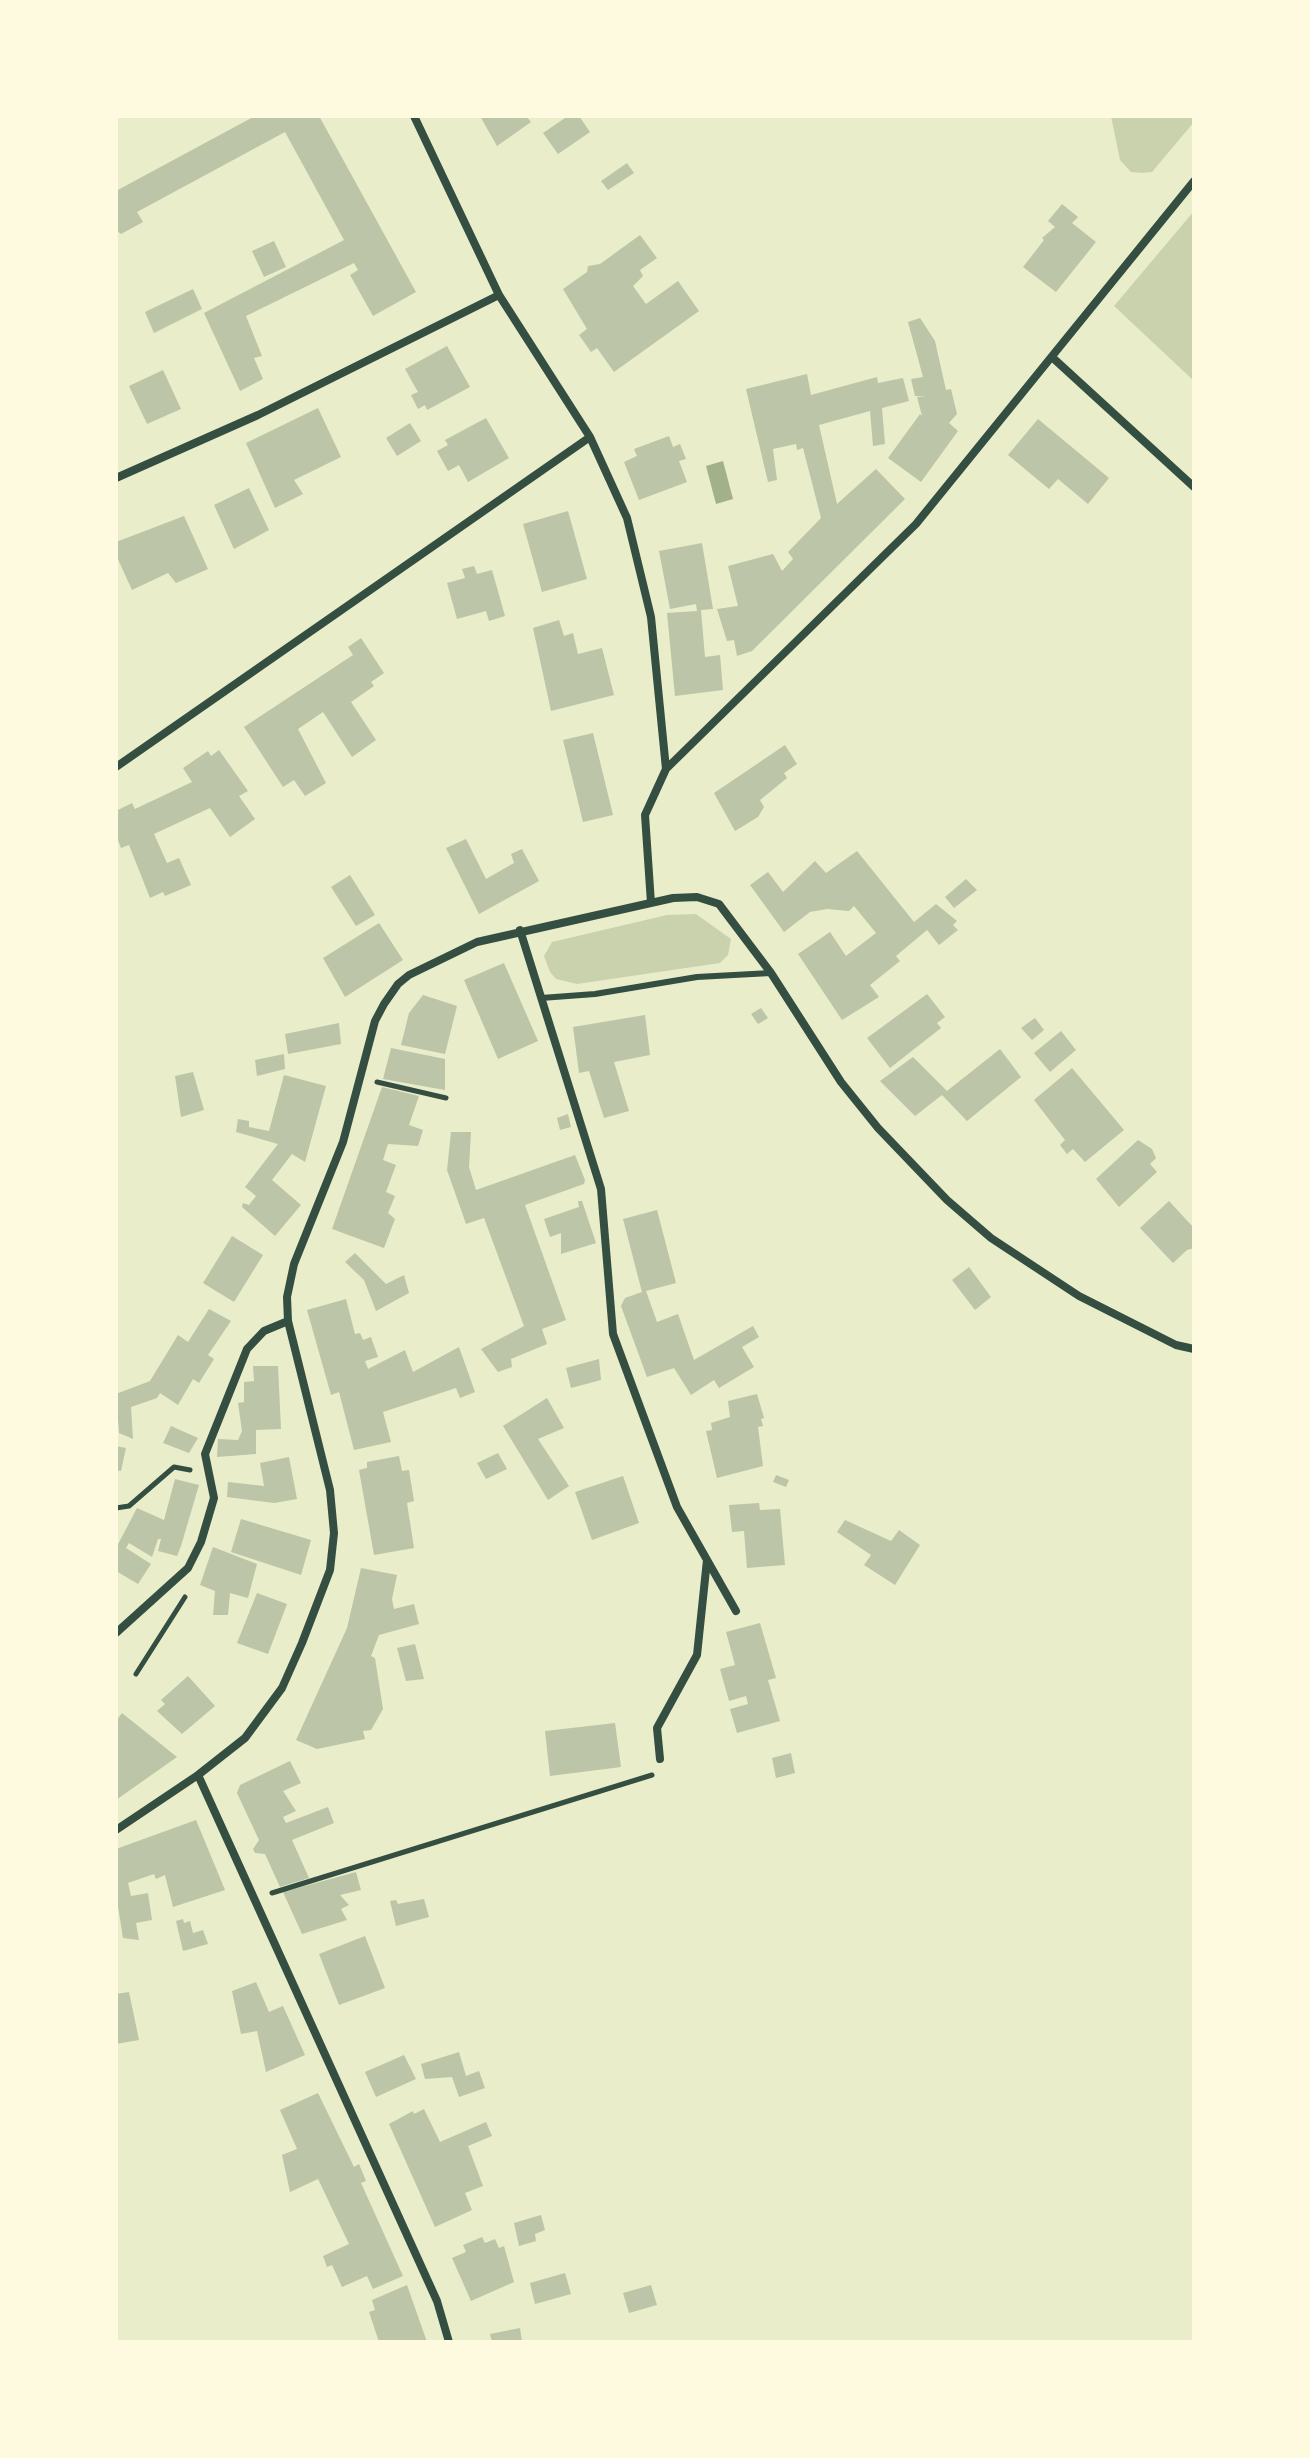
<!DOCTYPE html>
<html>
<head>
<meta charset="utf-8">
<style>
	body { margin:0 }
	#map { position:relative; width:1310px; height:2458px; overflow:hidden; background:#e9edc9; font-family:Commissioner,sans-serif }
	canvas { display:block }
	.frame { position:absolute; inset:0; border:118px solid #fefae0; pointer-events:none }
</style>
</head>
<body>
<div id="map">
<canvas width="1310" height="2458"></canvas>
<div class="frame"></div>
</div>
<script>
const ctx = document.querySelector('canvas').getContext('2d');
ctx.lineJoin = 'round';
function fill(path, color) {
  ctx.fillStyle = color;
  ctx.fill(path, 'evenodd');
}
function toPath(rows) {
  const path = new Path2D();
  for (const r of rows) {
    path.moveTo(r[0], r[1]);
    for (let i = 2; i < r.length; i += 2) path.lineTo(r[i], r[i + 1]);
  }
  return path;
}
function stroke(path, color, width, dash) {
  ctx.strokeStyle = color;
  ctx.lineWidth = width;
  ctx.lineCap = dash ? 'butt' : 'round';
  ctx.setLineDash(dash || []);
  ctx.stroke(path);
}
const green = toPath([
	[1111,116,1194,116,1194,122,1152,172,1142,173,1131,172,1120,160],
	[1194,211,1194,381,1114,306],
	[696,914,731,939,728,955,720,963,577,984,556,979,550,972,544,956,552,942,667,915]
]);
const water = toPath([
	[723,461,733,499,716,504,706,466]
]);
const building = toPath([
	[255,116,319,116,416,292,373,316,350,275,358,270,354,263,246,316,262,356,254,358,263,379,240,391,204,313,344,240,285,132,137,212,143,222,121,234,116,230,116,191],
	[480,116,526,116,531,122,497,146],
	[568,116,579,116,590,132,558,154,543,133],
	[627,163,634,173,608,190,601,181],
	[1062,204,1078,217,1072,223,1096,242,1056,292,1023,267,1044,240,1042,238,1055,227,1048,221],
	[640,235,657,258,640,270,643,276,633,286,646,304,678,281,699,311,614,372,597,348,591,352,579,335,587,329,563,289,587,272,588,266,600,264],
	[274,241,286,267,264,277,252,251],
	[193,289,202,309,154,333,145,312],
	[920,318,935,341,946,390,951,389,957,414,949,423,958,431,921,482,888,458,920,414,922,416,917,397,926,396,915,396,911,379,923,377,908,322],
	[447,346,470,387,427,410,425,405,418,409,411,395,418,392,405,369],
	[163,370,181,409,147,424,129,386],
	[807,374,811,395,877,377,878,383,903,378,909,401,882,408,885,444,873,446,870,411,819,425,837,504,876,469,905,499,752,651,737,656,734,640,727,641,717,609,738,606,728,566,773,554,782,571,793,559,788,552,821,518,803,448,797,450,796,444,773,449,777,480,768,482,746,389],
	[318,408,341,457,294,480,303,494,275,508,246,443],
	[486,418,509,458,468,482,459,465,448,471,437,451,448,445,445,440],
	[1038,419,1109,478,1088,504,1058,479,1049,489,1008,455],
	[410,423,421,441,397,456,386,438],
	[669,436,673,447,680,444,686,459,679,461,687,482,639,500,624,462,637,456,634,449],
	[249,488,269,530,234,549,214,505],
	[568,511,587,579,542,592,523,524],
	[184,516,208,569,176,583,168,573,132,590,116,555,116,542],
	[702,543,713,609,701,610,705,657,720,655,723,690,675,696,667,613,697,611,696,604,670,609,659,551],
	[474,566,477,574,492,570,505,616,489,621,486,611,457,619,447,583,465,578,462,569],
	[559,620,564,636,573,633,578,654,602,648,614,695,551,711,533,628],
	[361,638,384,673,371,682,374,686,351,702,376,740,352,757,323,712,298,729,326,783,305,796,294,780,283,787,244,727,353,655,348,647],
	[593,733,613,815,583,822,563,740],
	[785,745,797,764,784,773,787,778,760,800,764,807,758,817,735,831,714,793],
	[219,750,248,791,239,796,255,819,230,837,210,808,154,834,167,863,179,858,191,885,165,896,163,892,150,898,129,845,121,848,116,835,116,811,132,803,135,809,192,782,183,768,208,751,211,756],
	[466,839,486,879,514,863,511,854,522,849,539,881,479,914,446,848],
	[857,851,914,922,936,904,957,921,953,925,958,930,939,945,927,930,896,956,900,961,870,985,879,997,842,1020,798,954,830,932,846,956,876,933,854,906,849,911,827,909,810,912,784,932,750,885,768,872,783,892,815,861,826,873],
	[350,875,375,915,356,926,331,887],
	[966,879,977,890,954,908,945,897],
	[379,923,403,960,345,997,323,958],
	[504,963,538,1041,498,1059,464,980],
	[927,994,945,1017,937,1023,941,1028,890,1068,867,1038],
	[423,995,457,1006,445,1054,401,1045,409,1013],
	[761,1008,768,1018,758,1024,751,1014],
	[645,1015,650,1055,614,1062,629,1111,604,1118,589,1071,579,1073,573,1027],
	[1035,1018,1044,1030,1032,1040,1021,1028],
	[339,1023,341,1044,288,1054,285,1034],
	[1061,1031,1076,1050,1050,1072,1034,1053],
	[391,1048,445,1059,445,1090,383,1079],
	[1000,1049,1021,1077,967,1121,942,1095,915,1116,880,1081,913,1057,947,1091],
	[284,1054,285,1069,257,1076,255,1060],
	[1072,1068,1124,1130,1085,1162,1073,1149,1067,1154,1060,1145,1065,1140,1034,1100],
	[193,1072,204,1110,181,1117,175,1076],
	[284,1075,326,1086,305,1162,292,1154,272,1180,301,1205,275,1236,242,1207,243,1203,249,1205,256,1196,245,1187,278,1144,236,1132,238,1119,249,1121,249,1127,269,1131],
	[382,1087,419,1096,409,1125,423,1130,418,1146,388,1144,383,1160,396,1165,386,1192,395,1196,388,1213,395,1219,384,1248,332,1229],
	[568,1114,571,1127,560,1130,557,1118],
	[451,1132,471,1132,469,1167,476,1190,575,1155,585,1180,584,1184,525,1205,566,1320,542,1329,547,1344,511,1359,512,1367,498,1372,481,1349,524,1326,484,1218,466,1224,447,1170],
	[1138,1140,1152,1149,1156,1158,1150,1164,1157,1172,1119,1207,1096,1179],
	[578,1201,582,1201,596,1243,561,1254,561,1233,550,1237,544,1219,579,1207],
	[1169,1201,1194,1228,1194,1248,1187,1250,1173,1263,1140,1228],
	[657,1210,676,1283,646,1291,657,1322,678,1314,694,1360,753,1326,759,1337,742,1347,754,1367,719,1388,714,1380,691,1395,674,1368,647,1377,621,1306,625,1298,642,1292,623,1219],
	[232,1236,263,1255,234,1302,203,1283],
	[355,1253,386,1284,404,1275,409,1293,376,1311,364,1280,345,1262],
	[969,1267,991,1297,975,1310,952,1280],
	[346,1299,355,1334,360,1333,363,1340,371,1337,378,1357,365,1361,368,1369,405,1350,413,1372,459,1347,475,1392,460,1398,456,1388,383,1412,391,1442,354,1450,339,1392,331,1395,307,1310],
	[209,1309,231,1321,208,1355,214,1359,199,1383,193,1379,178,1405,160,1393,157,1398,131,1407,133,1439,119,1433,116,1394,150,1381,178,1335,188,1342],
	[599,1359,601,1380,571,1388,566,1368],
	[253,1366,278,1366,281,1429,256,1430,256,1454,217,1457,218,1439,238,1440,242,1431,238,1403,244,1402,244,1382,254,1381],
	[757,1394,764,1418,761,1419,763,1426,758,1427,763,1466,717,1478,706,1431,712,1430,711,1423,730,1417,728,1401],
	[547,1398,564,1428,538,1439,569,1486,548,1500,503,1426],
	[171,1426,198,1438,189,1453,163,1443],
	[116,1446,126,1448,121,1471,116,1470],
	[498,1453,507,1469,486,1479,477,1463],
	[399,1456,402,1471,409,1470,414,1501,407,1503,414,1548,374,1555,359,1470,367,1468,367,1462],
	[289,1457,297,1499,274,1503,227,1497,228,1482,264,1486,260,1463],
	[776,1475,789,1480,786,1487,773,1482],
	[623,1476,639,1523,592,1540,575,1492],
	[175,1479,199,1485,181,1546,177,1556,158,1551,161,1539,158,1539,152,1557,129,1543,126,1548,151,1564,138,1584,116,1571,116,1548,137,1508,164,1520],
	[759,1503,760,1510,780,1509,785,1565,747,1568,744,1531,732,1532,729,1505],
	[241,1519,311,1540,301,1575,231,1552],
	[845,1520,891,1541,899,1530,920,1545,895,1585,864,1565,871,1555,837,1532],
	[213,1547,257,1564,248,1598,230,1593,228,1615,213,1615,215,1591,200,1585],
	[361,1568,397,1575,392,1599,394,1609,414,1604,419,1624,379,1635,371,1656,375,1658,383,1709,371,1730,363,1731,365,1739,317,1749,296,1740,347,1628],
	[257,1593,287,1604,268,1654,237,1643],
	[760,1623,776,1678,768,1680,780,1721,737,1733,730,1709,748,1704,746,1696,729,1701,720,1669,735,1665,726,1632],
	[415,1644,424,1679,406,1681,397,1648],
	[188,1676,215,1706,182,1734,157,1711,165,1704,161,1700],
	[122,1713,177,1757,116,1800,116,1721],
	[615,1723,621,1767,550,1776,545,1731],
	[791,1753,795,1773,776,1778,772,1758],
	[290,1761,301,1783,283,1791,296,1811,283,1817,286,1823,328,1807,334,1823,292,1840,309,1878,280,1887,265,1854,255,1853,253,1849,259,1840,237,1793,240,1785],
	[196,1820,225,1890,173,1907,165,1875,156,1879,154,1874,128,1883,131,1896,148,1893,152,1920,136,1923,139,1940,123,1938,116,1894,116,1849],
	[356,1872,361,1890,340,1895,349,1905,341,1909,347,1920,302,1934,283,1892],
	[424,1899,429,1917,396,1926,390,1901,396,1900,398,1904],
	[183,1919,184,1923,190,1921,193,1933,203,1930,208,1944,183,1951,176,1921],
	[365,1936,385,1988,339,2005,319,1954],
	[256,1982,269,2012,283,2006,305,2055,266,2072,257,2031,241,2034,232,1991],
	[129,1992,139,2040,116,2044,116,1994],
	[459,2052,466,2076,479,2071,485,2088,459,2097,452,2077,425,2079,421,2064],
	[404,2055,416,2079,376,2097,365,2072],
	[318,2093,354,2167,359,2164,366,2181,361,2183,403,2276,373,2289,367,2276,342,2287,332,2265,327,2267,323,2256,349,2244,318,2179,290,2192,282,2155,297,2149,280,2110],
	[424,2109,440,2142,486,2122,492,2136,468,2146,483,2186,465,2193,472,2210,435,2227,389,2124,413,2111,414,2114],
	[541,2215,545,2230,535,2234,536,2241,519,2246,514,2223],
	[482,2237,485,2243,495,2239,499,2248,504,2246,514,2282,471,2301,452,2258,466,2252,463,2245],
	[565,2273,571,2294,535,2304,530,2283],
	[407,2285,427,2342,379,2342,369,2312,375,2310,372,2300],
	[651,2285,657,2305,629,2313,623,2293],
	[520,2328,522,2342,492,2342,490,2334]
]);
const path = toPath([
	[377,1082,446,1098],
	[116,1508,129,1506,174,1467,190,1470],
	[136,1674,185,1597],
	[272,1893,652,1775]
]);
const service = toPath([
	[541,998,595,994,697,977,771,973]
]);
const minor = toPath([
	[414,116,499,295,590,437,627,518,651,617,666,769],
	[1053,358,1194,487],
	[116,478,258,415,499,295],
	[116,767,590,437],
	[651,903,645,815,666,769,916,524,1194,181],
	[520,930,601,1189,613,1334,677,1507,736,1611],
	[116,1633,188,1568,201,1542,214,1498,205,1454,247,1349,264,1331,288,1321],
	[660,1759,657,1728,697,1655,707,1560],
	[198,1775,437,2301,449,2342],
	[116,1830,198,1775,245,1738,282,1688,302,1643,330,1570,334,1533,330,1490,288,1321,287,1297,294,1264,343,1142,375,1021,384,1004,398,984,409,975,477,942,673,898,697,897,719,904,771,973,841,1082,878,1128,947,1200,991,1238,1079,1296,1176,1345,1194,1349]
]);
fill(green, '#cad2ad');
fill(water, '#a3b18a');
fill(building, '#bcc5a7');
stroke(path, '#344e41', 5);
stroke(service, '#344e41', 6);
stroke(minor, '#344e41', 8);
</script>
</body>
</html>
